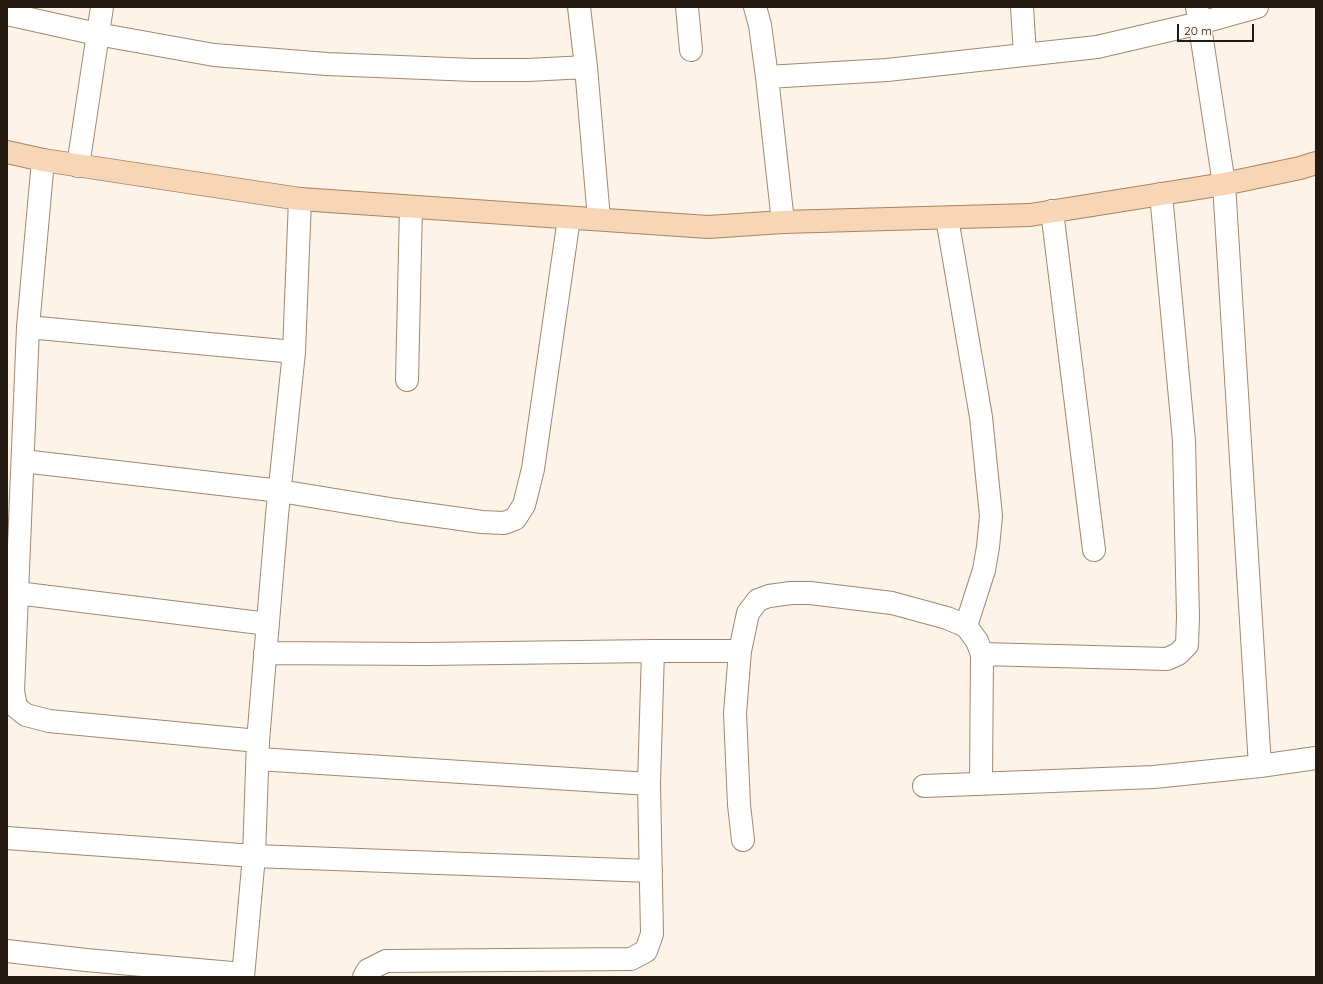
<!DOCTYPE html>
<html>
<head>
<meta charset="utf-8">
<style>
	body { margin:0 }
	#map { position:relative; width:1323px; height:984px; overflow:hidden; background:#fef3e8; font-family:Quicksand,sans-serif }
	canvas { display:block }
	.frame { position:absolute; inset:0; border:8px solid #241a11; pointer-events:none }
	.scale { position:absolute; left:1177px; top:24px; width:77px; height:18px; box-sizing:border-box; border:2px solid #241a11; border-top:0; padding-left:5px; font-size:12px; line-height:14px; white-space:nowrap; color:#241a11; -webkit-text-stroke:3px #fef3e8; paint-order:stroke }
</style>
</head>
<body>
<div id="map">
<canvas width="1323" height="984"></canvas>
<div class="frame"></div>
<div class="scale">20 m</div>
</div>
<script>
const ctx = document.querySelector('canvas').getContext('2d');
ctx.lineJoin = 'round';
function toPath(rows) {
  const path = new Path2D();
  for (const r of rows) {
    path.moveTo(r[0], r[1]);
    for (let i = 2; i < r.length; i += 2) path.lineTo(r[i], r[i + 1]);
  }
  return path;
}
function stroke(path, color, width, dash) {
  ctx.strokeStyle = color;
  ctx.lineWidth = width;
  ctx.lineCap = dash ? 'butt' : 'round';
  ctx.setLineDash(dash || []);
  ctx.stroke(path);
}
const minor = toPath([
	[579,7,586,67,599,219],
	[687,7,691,50],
	[755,7,760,25,767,77,783,222],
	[1022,7,1025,55],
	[1197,7,1224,184,1260,766],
	[7,14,97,34,214,55,327,64,473,70,528,70,586,67],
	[767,77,887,70,1097,47,1200,23,1257,7],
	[43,160,28,327,13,691,16,707,26,715,49,721,258,741],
	[78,166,102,7],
	[1052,211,1094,550],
	[947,218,981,417,991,516,988,547,984,570,966,626],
	[28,327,294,352],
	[407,380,411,207],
	[23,461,280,491,396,510,482,522,504,523,515,519,524,505,533,469,569,218],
	[17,593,268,624],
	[265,653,427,654,653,651,740,651],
	[982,654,1167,659,1178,654,1187,645,1188,617,1184,441,1161,194],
	[258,759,649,784],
	[924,786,1154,777,1260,766,1316,758],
	[7,838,254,856,651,871],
	[743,840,739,805,735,713,740,651,748,613,758,600,769,596,791,593,810,593,892,603,947,618,966,626,977,641,982,654,981,783],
	[7,951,86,960,243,974],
	[243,977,254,856,258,741,277,515,294,352,300,199],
	[364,977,368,970,386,961,631,959,646,951,652,934,649,784,653,651]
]);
const major = toPath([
	[7,152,43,160,300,199,708,227,783,222,1030,215,1224,184,1300,168,1316,163]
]);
stroke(minor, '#a1876e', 24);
stroke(major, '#aa835f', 24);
stroke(minor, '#fff', 22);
stroke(major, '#f7d6b8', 22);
</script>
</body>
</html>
